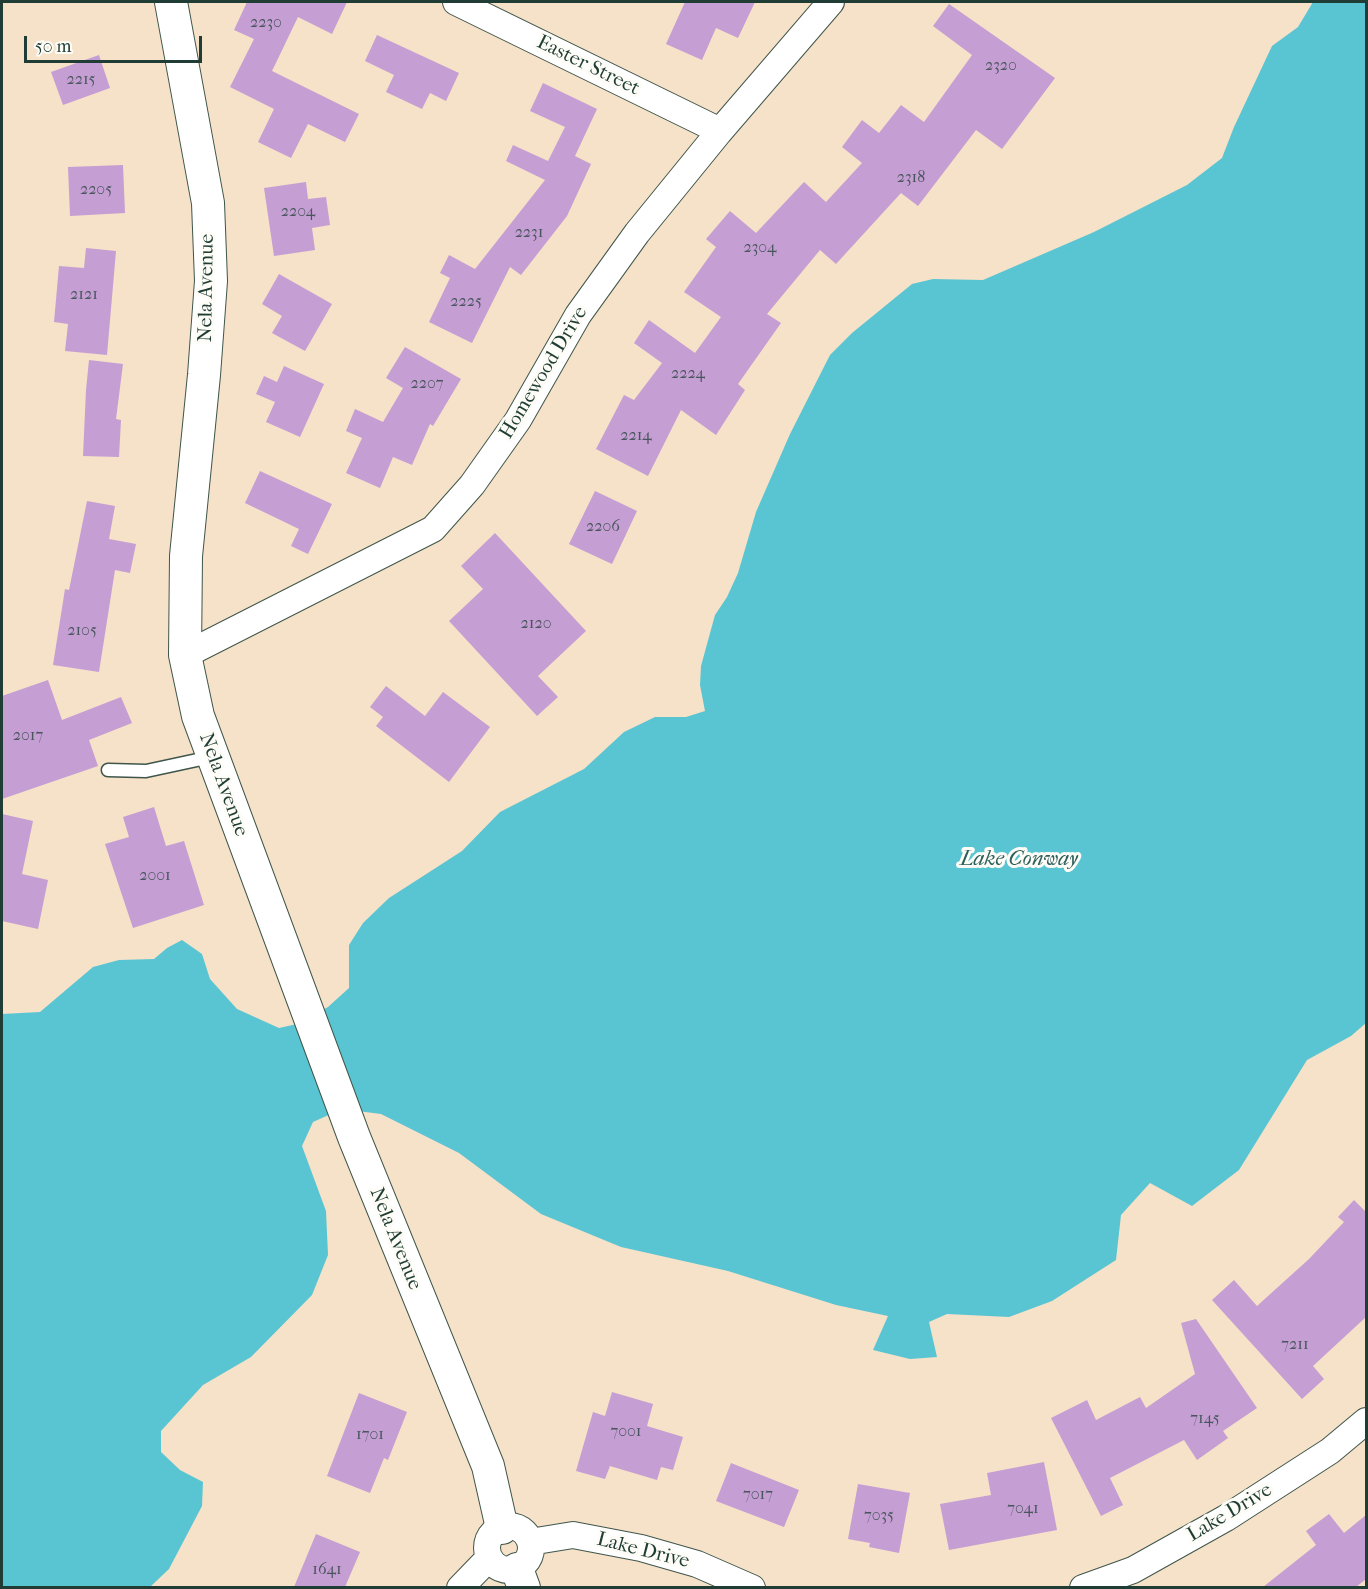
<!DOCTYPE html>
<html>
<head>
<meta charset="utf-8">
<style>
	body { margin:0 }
	#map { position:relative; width:1368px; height:1589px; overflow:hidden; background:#f6e1c9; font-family:"IM FELL French Canon",serif }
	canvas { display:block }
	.frame { position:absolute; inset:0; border:3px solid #1f3d34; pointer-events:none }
	.scale { position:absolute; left:24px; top:36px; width:178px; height:27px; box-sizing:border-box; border:3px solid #1f3d34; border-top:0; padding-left:8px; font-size:18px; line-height:21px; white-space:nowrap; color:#1f3d34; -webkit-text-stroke:4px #fdfcf7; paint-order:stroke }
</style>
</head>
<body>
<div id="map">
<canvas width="1368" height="1589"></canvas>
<div class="frame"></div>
<div class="scale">50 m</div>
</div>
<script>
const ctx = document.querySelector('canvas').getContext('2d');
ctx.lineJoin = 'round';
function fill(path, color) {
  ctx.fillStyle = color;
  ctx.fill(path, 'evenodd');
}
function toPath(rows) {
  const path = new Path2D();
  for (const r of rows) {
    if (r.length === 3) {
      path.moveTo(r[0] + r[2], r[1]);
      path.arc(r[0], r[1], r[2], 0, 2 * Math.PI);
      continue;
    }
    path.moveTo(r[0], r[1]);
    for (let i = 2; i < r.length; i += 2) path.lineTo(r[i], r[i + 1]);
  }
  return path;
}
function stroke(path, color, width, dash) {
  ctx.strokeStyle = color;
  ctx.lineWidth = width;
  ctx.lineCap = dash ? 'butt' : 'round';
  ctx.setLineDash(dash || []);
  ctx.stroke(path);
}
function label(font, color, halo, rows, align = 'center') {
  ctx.font = font + ' "IM FELL French Canon",serif';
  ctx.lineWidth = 6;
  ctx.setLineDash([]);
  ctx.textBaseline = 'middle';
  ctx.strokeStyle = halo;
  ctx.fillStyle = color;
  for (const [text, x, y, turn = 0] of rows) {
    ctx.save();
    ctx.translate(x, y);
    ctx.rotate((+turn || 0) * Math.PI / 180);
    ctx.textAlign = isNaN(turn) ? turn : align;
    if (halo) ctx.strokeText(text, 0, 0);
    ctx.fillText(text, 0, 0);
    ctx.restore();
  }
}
const water = toPath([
	[1313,2,1366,2,1366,1023,1351,1036,1307,1060,1239,1170,1192,1206,1150,1183,1121,1215,1116,1260,1052,1301,1009,1317,947,1314,929,1322,937,1357,910,1359,873,1350,888,1316,836,1305,728,1271,621,1247,541,1214,459,1153,381,1114,342,1109,313,1122,302,1146,326,1211,328,1255,312,1295,251,1357,203,1385,161,1431,161,1452,180,1470,203,1482,202,1506,169,1569,150,1587,2,1587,2,1014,40,1012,93,967,119,960,154,959,167,948,182,940,202,954,210,979,237,1009,279,1028,297,1024,328,1007,349,988,349,945,363,923,389,898,462,851,500,812,584,769,624,732,655,717,686,717,705,711,700,685,701,666,715,615,727,597,738,573,756,512,790,434,830,355,852,333,912,284,933,279,983,280,1094,232,1187,185,1222,158,1234,127,1272,46,1298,27]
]);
const building = toPath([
	[247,2,347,2,332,34,298,17,272,71,359,114,345,142,308,124,291,158,258,142,274,109,230,87,254,39,234,30],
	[685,2,755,2,738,38,716,28,702,60,666,44],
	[949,4,1055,78,1002,149,976,130,918,206,901,193,836,264,820,250,767,314,781,323,738,384,745,390,716,435,681,410,648,476,596,449,624,395,634,400,662,363,634,343,649,320,695,353,721,317,684,292,716,247,706,239,730,211,756,233,804,182,826,202,862,163,842,147,862,120,879,133,901,105,924,122,972,55,933,26],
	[377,35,459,73,446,101,430,93,422,109,386,92,394,75,365,61],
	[99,55,110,88,63,105,51,72],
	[543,83,597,109,575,156,591,164,567,216,521,275,510,267,472,343,429,322,450,278,440,273,449,255,475,269,545,180,506,161,513,145,548,161,565,127,530,111],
	[123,165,125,213,70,216,68,167],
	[306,182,308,199,326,197,330,225,312,228,315,250,274,256,264,188],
	[86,248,116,251,107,355,65,351,68,324,54,322,59,266,84,268],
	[279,274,332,304,305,351,272,333,282,316,262,304],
	[405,347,461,379,433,426,430,424,412,465,393,457,380,488,346,473,362,438,346,431,355,409,383,422,403,388,386,378],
	[89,360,123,364,116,419,121,420,119,457,83,456,86,390],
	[284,366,324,384,300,437,266,422,275,402,256,394,264,376,277,382],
	[260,471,332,504,308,554,291,546,299,529,245,503],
	[595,491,637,511,612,564,569,544],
	[87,501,115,506,109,539,136,544,130,573,115,570,99,672,53,665,65,589,69,590],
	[495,533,586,631,538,676,558,697,537,716,449,621,483,589,461,566],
	[48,680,62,720,121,697,132,723,89,740,98,766,2,799,2,696],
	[386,686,425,716,443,692,490,727,449,782,376,726,383,717,370,707],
	[154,807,166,846,184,841,204,905,133,928,105,844,129,837,123,817],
	[2,814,33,821,22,874,48,880,38,929,2,921],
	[1354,1200,1366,1212,1366,1317,1313,1366,1324,1379,1302,1399,1212,1300,1234,1280,1257,1306,1309,1259,1344,1222,1338,1217],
	[1196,1319,1257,1408,1223,1431,1228,1438,1197,1460,1184,1440,1110,1478,1123,1505,1101,1516,1051,1418,1087,1400,1096,1420,1140,1397,1146,1408,1195,1374,1181,1323],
	[612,1392,653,1404,647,1426,683,1437,673,1470,661,1467,657,1480,610,1466,605,1479,576,1471,593,1412,605,1416],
	[359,1393,407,1412,388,1460,384,1458,370,1493,327,1476],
	[1044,1462,1057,1530,949,1550,940,1504,991,1495,987,1473],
	[731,1463,799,1490,784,1527,716,1501],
	[858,1484,910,1493,899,1553,869,1547,870,1543,848,1539],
	[1329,1514,1344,1533,1366,1515,1366,1579,1356,1587,1263,1587,1316,1545,1306,1531],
	[316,1534,360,1552,345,1587,294,1587]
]);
const service = toPath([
	[108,770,146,771,211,757]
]);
const minor = toPath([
	[456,2,720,131],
	[185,655,433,529,472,485,518,420,578,315,637,233,720,131,831,2],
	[509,1548,22],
	[530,1542,573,1535,641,1548,697,1564,752,1588],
	[460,1588,489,1558],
	[1083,1588,1133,1570,1226,1518,1330,1451,1366,1421]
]);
const tertiary = toPath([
	[171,2,208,203,211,281,204,375,186,556,185,655,198,716,354,1137,488,1466,502,1528],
	[517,1569,524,1588]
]);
const numberNames = [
	["2230",266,23],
	["2320",1001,66],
	["2215",81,80],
	["2318",911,178],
	["2205",96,190],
	["2204",298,212],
	["2231",529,233],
	["2304",760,248],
	["2121",84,295],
	["2225",466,302],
	["2224",688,374],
	["2207",427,384],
	["2214",636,436],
	["2206",603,527],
	["2120",536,624],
	["2105",82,631],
	["2017",28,736],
	["2001",155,876],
	["7211",1295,1345],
	["7145",1205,1419],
	["7001",626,1432],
	["1701",370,1435],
	["7017",758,1495],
	["7041",1023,1509],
	["7035",879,1516],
	["1641",327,1570]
];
const streetNames = [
	["Easter Street",588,66,26],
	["Nela Avenue",207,288,-89],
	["Homewood Drive",544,373,-59],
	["Nela Avenue",223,785,70],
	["Nela Avenue",395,1239,68],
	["Lake Drive",1230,1513,-31],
	["Lake Drive",643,1551,14]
];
const waterNames = [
	["Lake Conway",1019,860]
];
fill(water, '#59c5d2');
fill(building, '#c59ed3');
stroke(service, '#3f564a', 15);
stroke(minor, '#3f564a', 28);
stroke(tertiary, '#3f564a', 34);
stroke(service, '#fff', 12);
stroke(minor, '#fff', 26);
stroke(tertiary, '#fff', 32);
label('16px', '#48555c', null, numberNames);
label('20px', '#1f3d34', '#fdfcf7', streetNames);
label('italic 21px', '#2e5f5c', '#fdfcf7', waterNames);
</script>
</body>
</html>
